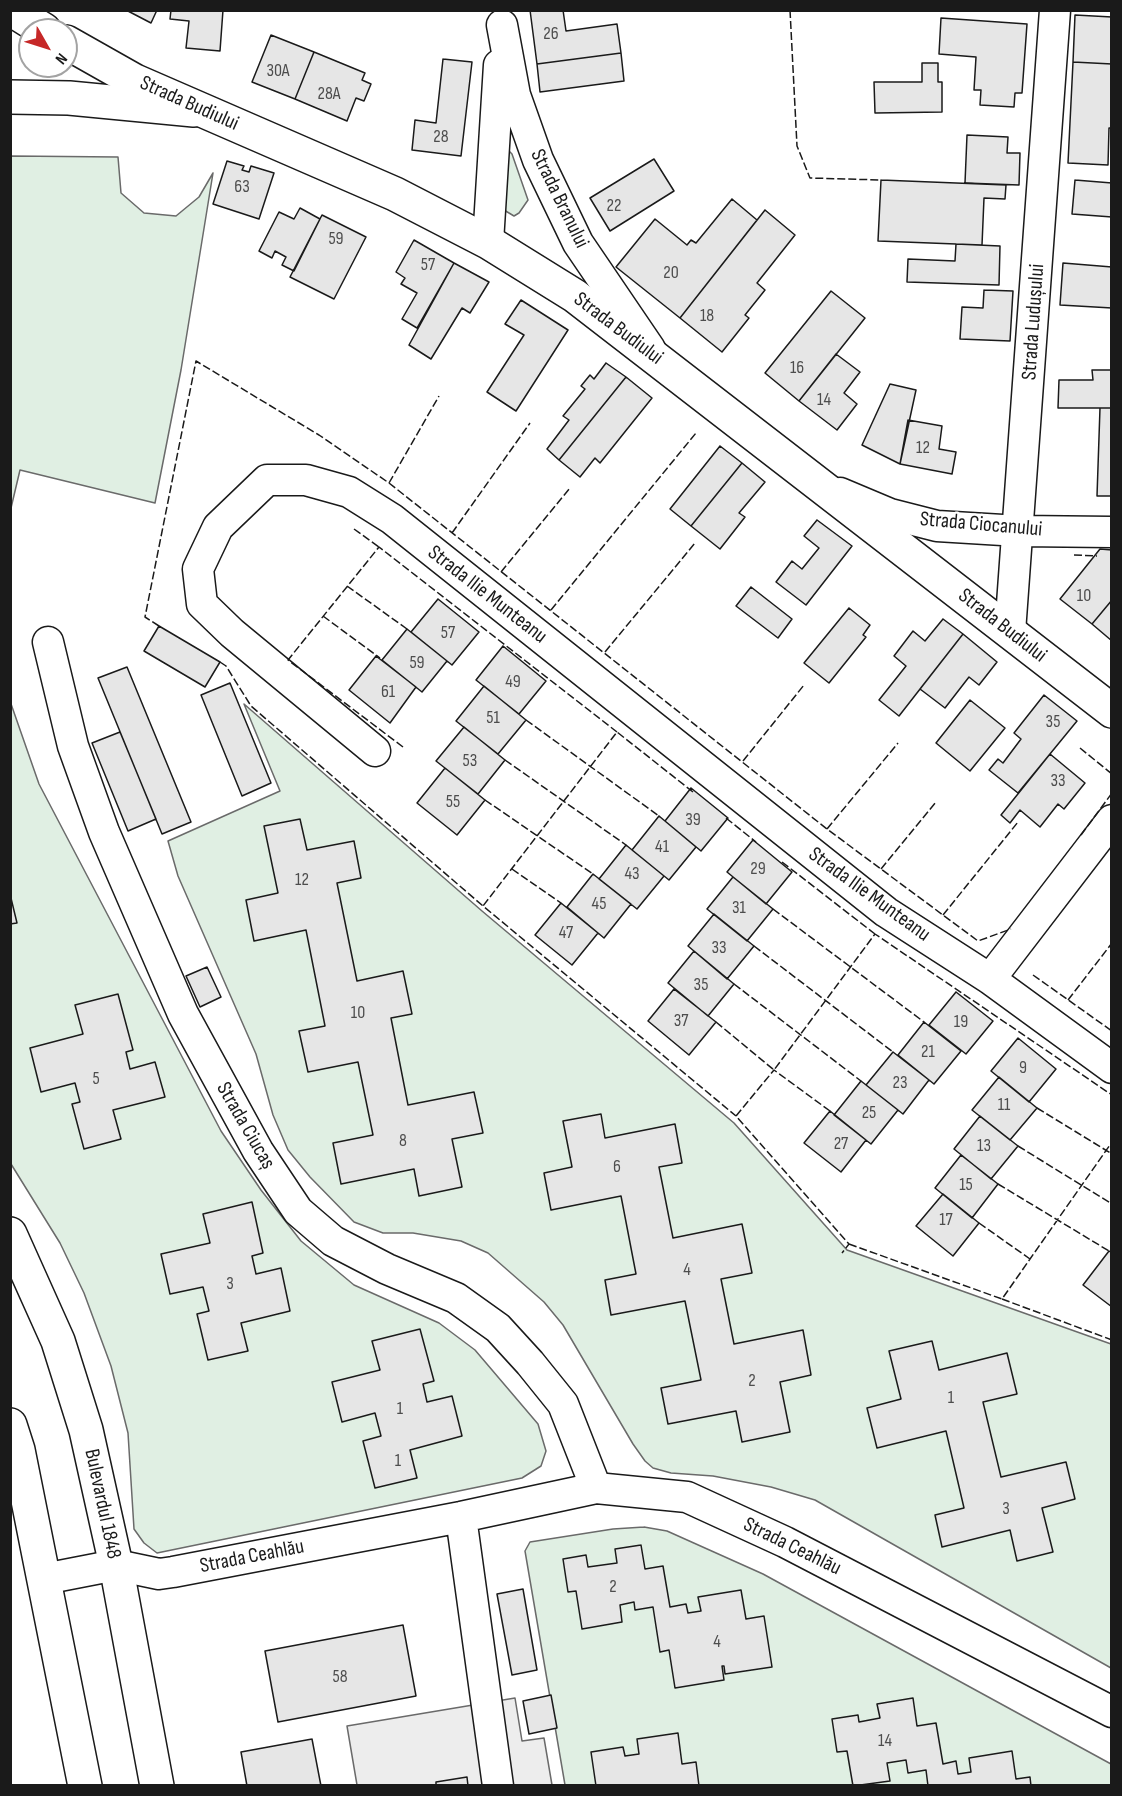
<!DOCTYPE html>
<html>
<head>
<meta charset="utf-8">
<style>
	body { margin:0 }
	#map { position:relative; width:1122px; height:1796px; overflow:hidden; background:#fff; font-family:"Sofia Sans Condensed",sans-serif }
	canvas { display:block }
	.frame { position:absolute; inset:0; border:12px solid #1a1a1a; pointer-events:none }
	.north { position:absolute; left:18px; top:18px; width:60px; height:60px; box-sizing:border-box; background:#fff; border:2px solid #a3a3a3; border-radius:50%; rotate:129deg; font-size:16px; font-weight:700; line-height:24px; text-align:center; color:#1a1a1a }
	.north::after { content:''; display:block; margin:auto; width:21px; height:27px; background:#c62828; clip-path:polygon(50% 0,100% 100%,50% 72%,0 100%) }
</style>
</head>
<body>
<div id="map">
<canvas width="1122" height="1796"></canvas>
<div class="frame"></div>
<div class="north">N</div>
</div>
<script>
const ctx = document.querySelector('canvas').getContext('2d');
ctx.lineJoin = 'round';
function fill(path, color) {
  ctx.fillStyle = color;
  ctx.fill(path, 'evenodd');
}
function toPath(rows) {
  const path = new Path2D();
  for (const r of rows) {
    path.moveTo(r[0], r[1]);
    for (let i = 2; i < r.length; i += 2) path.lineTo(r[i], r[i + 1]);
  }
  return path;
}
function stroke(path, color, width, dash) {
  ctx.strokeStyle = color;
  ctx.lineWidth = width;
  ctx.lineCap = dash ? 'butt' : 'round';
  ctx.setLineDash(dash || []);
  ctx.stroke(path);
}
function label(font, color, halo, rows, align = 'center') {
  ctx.font = font + ' "Sofia Sans Condensed",sans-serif';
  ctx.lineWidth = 4.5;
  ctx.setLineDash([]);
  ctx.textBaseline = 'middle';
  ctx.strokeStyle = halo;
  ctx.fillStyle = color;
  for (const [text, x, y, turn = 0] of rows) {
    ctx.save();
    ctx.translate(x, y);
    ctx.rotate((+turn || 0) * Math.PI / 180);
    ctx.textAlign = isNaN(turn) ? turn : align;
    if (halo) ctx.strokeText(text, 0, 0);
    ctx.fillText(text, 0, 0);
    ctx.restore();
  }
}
const green = toPath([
	[505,147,512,154,528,200,519,213,514,216,504,210,505,147],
	[11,156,118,157,121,193,144,213,176,216,199,197,213,173,181,370,155,503,20,470,11,508,11,156],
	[10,701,39,784,221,1131,261,1190,301,1241,354,1285,439,1323,475,1350,538,1424,546,1451,541,1466,522,1478,157,1553,144,1543,134,1529,128,1433,111,1366,84,1293,60,1243,11,1164,10,701],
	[244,704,482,911,734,1123,847,1250,1111,1344,1111,1668,815,1500,771,1487,713,1476,671,1473,653,1468,645,1461,633,1444,563,1325,544,1302,488,1253,461,1241,413,1233,383,1233,354,1222,310,1177,288,1150,273,1115,256,1054,178,876,168,841,280,791,244,704],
	[644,1527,667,1531,763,1574,1111,1764,1111,1785,565,1785,525,1551,530,1542,613,1529,644,1527]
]);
const parking = toPath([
	[515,1698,522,1741,544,1738,552,1785,357,1785,347,1726,515,1698]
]);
const building = toPath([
	[126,10,157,10,151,23,126,10],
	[171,10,223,10,220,51,186,48,189,21,170,19,171,10],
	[530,10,563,10,566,31,617,24,621,53,537,64,530,10],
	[1075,15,1112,17,1112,64,1073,62,1075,15],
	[941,18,1027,24,1022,93,1015,93,1014,107,980,105,981,90,974,90,976,57,939,54,941,18],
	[271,35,314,52,295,99,252,82,271,35],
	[314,52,365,73,362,80,371,84,364,101,356,98,347,121,295,99,314,52],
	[621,53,624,81,540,92,537,64,621,53],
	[443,59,472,62,461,156,412,150,415,120,436,123,443,59],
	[1073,62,1112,64,1112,128,1109,128,1108,165,1068,163,1073,62],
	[922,63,938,63,938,82,942,82,942,112,875,113,874,82,922,82,922,63],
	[967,135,1008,137,1007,153,1020,153,1019,185,965,183,967,135],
	[654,159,674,191,610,231,590,198,654,159],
	[227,161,244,166,242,170,249,172,251,166,274,173,259,219,213,204,227,161],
	[881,180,1006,185,1005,199,984,198,982,245,878,241,881,180],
	[1075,180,1112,183,1112,217,1072,214,1075,180],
	[732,199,757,220,680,318,616,267,655,219,687,245,691,240,696,243,732,199],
	[300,208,320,219,294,271,282,265,286,257,275,251,272,258,259,251,279,212,294,219,300,208],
	[765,210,795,235,757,283,765,290,745,315,749,318,722,352,680,318,765,210],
	[322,215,366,237,334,299,290,277,322,215],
	[414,240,454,263,417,328,402,319,417,293,401,284,405,278,396,272,414,240],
	[956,244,1000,246,999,285,907,282,908,259,955,261,956,244],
	[454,263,489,282,470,313,462,308,431,359,409,345,454,263],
	[1063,263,1112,267,1112,308,1060,305,1063,263],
	[984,290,1013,291,1010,341,960,339,962,307,983,308,984,290],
	[831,291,865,318,799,401,765,373,831,291],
	[521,300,568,330,516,411,487,392,524,335,505,324,521,300],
	[836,354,860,372,844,393,857,404,837,430,799,401,836,354],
	[606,363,626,377,559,460,547,449,569,420,563,416,585,389,581,386,590,375,594,379,606,363],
	[1092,370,1112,370,1112,408,1058,408,1059,380,1093,380,1092,370],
	[626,377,652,398,600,463,595,458,580,477,559,460,626,377],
	[890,384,916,390,900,464,862,445,890,384],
	[1100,408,1112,408,1112,496,1097,496,1100,408],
	[908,420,942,426,939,449,956,452,952,474,900,464,908,420],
	[720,446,742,463,691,526,670,509,720,446],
	[742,463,765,482,739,513,745,517,720,549,691,526,742,463],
	[817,520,852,546,806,605,776,582,792,561,802,569,819,548,804,536,817,520],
	[1100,549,1112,550,1112,600,1092,624,1060,599,1100,549],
	[751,587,792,619,778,638,736,606,751,587],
	[438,599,479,632,452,665,411,632,438,599],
	[1112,600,1112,641,1092,624,1112,600],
	[849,608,870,625,863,635,866,637,829,683,804,663,849,608],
	[943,619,963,634,899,716,879,700,906,666,894,656,913,631,925,641,943,619],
	[159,626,220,662,205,687,144,651,159,626],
	[407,629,447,661,422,692,382,660,407,629],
	[963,634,997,662,979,685,969,677,945,708,920,689,963,634],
	[503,646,546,681,519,714,476,680,503,646],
	[376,656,416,687,390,723,349,690,376,656],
	[127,667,191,822,162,834,98,678,127,667],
	[230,683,271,783,242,796,201,695,230,683],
	[484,686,526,720,498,754,456,721,484,686],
	[1044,695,1077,721,1018,793,989,770,998,759,1003,763,1021,739,1014,733,1044,695],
	[970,700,1005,728,970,771,936,743,970,700],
	[464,727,505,760,478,794,436,761,464,727],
	[120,732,156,819,128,831,92,743,120,732],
	[1050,754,1085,783,1064,809,1058,804,1040,827,1020,810,1010,823,1001,815,1050,754],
	[445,768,485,800,457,835,417,803,445,768],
	[691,788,728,818,701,851,665,821,691,788],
	[659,816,696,847,669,880,632,850,659,816],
	[300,819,307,850,354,841,361,878,337,883,357,981,403,971,412,1014,391,1018,408,1105,474,1092,483,1133,452,1139,462,1187,419,1196,414,1169,341,1184,333,1143,373,1135,358,1062,308,1072,299,1031,325,1026,306,930,254,941,246,900,278,893,264,826,300,819],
	[753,840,792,872,766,904,727,872,753,840],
	[626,845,664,876,637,909,599,879,626,845],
	[593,874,631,904,604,938,567,907,593,874],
	[733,877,773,909,747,941,707,909,733,877],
	[10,894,17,923,10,924,10,894],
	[561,903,598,933,572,965,535,935,561,903],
	[714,914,754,946,727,979,688,946,714,914],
	[694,951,734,984,708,1016,668,983,694,951],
	[207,967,221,997,200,1007,186,976,207,967],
	[674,989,716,1022,689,1055,648,1021,674,989],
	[956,992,993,1021,966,1054,929,1025,956,992],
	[118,994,133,1050,126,1052,130,1069,155,1062,165,1097,113,1110,121,1139,84,1149,72,1104,80,1102,75,1083,41,1092,30,1048,83,1034,75,1005,118,994],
	[924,1022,961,1051,934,1084,898,1055,924,1022],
	[1018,1038,1056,1069,1029,1102,991,1071,1018,1038],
	[893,1052,929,1080,903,1114,866,1085,893,1052],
	[999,1077,1037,1108,1010,1140,972,1110,999,1077],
	[861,1081,898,1110,871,1144,834,1115,861,1081],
	[830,1111,866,1140,841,1172,804,1143,830,1111],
	[601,1114,605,1138,675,1124,682,1163,659,1167,673,1238,742,1224,752,1273,721,1279,734,1344,803,1330,811,1375,780,1382,790,1432,742,1442,736,1411,668,1424,661,1388,701,1380,685,1301,611,1315,605,1280,636,1274,621,1196,551,1210,544,1173,572,1167,563,1121,601,1114],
	[980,1116,1018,1146,991,1179,954,1149,980,1116],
	[961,1155,998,1184,972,1218,935,1188,961,1155],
	[943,1194,979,1223,953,1256,916,1226,943,1194],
	[252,1202,263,1253,252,1256,256,1274,281,1268,290,1311,241,1323,248,1351,208,1360,197,1314,209,1311,203,1287,170,1294,161,1254,210,1243,203,1214,252,1202],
	[1109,1251,1112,1253,1112,1307,1083,1285,1109,1251],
	[420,1329,434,1381,423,1384,427,1402,452,1396,462,1436,410,1450,417,1478,375,1488,363,1441,381,1436,375,1413,342,1422,332,1382,380,1370,372,1341,420,1329],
	[932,1341,939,1370,1007,1353,1017,1394,983,1402,1001,1477,1066,1462,1075,1499,1042,1508,1053,1552,1017,1561,1010,1530,942,1547,935,1515,964,1508,946,1431,877,1448,867,1408,901,1399,889,1351,932,1341],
	[641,1545,645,1569,663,1566,670,1607,686,1604,688,1613,701,1611,698,1597,741,1590,746,1619,764,1616,772,1667,725,1674,724,1666,722,1666,724,1680,675,1688,669,1650,660,1652,653,1607,635,1610,634,1602,620,1605,622,1622,582,1629,576,1591,568,1592,563,1559,586,1555,588,1567,617,1563,615,1549,641,1545],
	[523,1589,537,1670,512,1675,497,1594,523,1589],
	[403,1625,416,1696,278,1722,265,1651,403,1625],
	[551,1695,557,1728,529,1734,523,1701,551,1695],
	[913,1698,917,1726,936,1723,943,1764,956,1761,958,1774,971,1772,969,1758,1012,1751,1016,1779,1030,1777,1031,1786,928,1786,926,1770,908,1773,906,1760,887,1763,890,1781,853,1786,847,1751,837,1752,832,1719,858,1715,859,1722,880,1718,877,1704,913,1698],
	[678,1733,682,1764,696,1762,699,1786,596,1786,591,1752,623,1747,625,1756,639,1754,637,1739,678,1733],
	[312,1739,321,1786,247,1786,241,1752,312,1739],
	[467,1777,468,1786,436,1786,436,1782,467,1777]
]);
const minor = toPath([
	[502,25,515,95,538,160,578,243,650,349],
	[488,242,499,65],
	[840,493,890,514,937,526,1019,531,1112,532],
	[1010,632,1055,10],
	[48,642,73,746,104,832,183,1014,258,1151,298,1211,333,1241,387,1269,456,1298,498,1328,530,1363,563,1404,596,1488],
	[375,751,232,633,202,604,198,569,218,527,267,480,306,480,349,492,392,519,886,912,990,979,1112,1068],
	[990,979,1112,820],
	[461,1517,498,1786],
	[44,1579,116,1565,159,1574,173,1572,461,1517,596,1488,687,1497,785,1542,1112,1712]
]);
const tertiary = toPath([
	[10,97,69,98,194,110],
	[10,1234,58,1341,86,1430,116,1565,157,1786],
	[10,1425,18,1450,85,1786]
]);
const secondary = toPath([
	[12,10,44,30],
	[66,42,135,81,395,194,488,242,575,296,1112,711]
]);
const fence = toPath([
	[790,10,797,146,810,178,881,180],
	[389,483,439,396],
	[354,529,379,547],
	[452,533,530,423],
	[1074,555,1097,556],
	[501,572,570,488],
	[347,586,407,629],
	[551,610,696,433],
	[323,616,380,658],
	[159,626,145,617,196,361,319,435,389,483,827,829,978,941,1011,929],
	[605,652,695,543],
	[220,662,226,666,251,706,483,906],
	[526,720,659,816],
	[403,747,288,660,379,547,617,732],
	[1080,748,1112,774],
	[505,760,626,845],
	[743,761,804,685],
	[693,792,617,732,483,906,736,1116],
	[485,800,593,874],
	[726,818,756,842],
	[827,829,898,743],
	[1081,835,1112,793],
	[782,862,875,934],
	[512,869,561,903],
	[881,869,936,802],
	[773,909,924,1022],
	[943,915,1018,822],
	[754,946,893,1052],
	[1033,975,1112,1031],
	[734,984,861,1081],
	[1068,1000,1112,943],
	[716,1022,774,1070,875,934,1112,1095],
	[1037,1108,1112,1154],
	[830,1111,774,1070,736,1116,849,1244,842,1253],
	[1018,1146,1112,1204],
	[998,1184,1109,1251],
	[979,1223,1030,1259],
	[849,1244,1002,1299,1112,1142],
	[1002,1299,1112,1340]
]);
const numberNames = [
	["26",551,34],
	["30A",278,71],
	["28A",329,94],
	["28",441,137],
	["63",242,187],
	["22",614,206],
	["59",336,239],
	["57",428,265],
	["20",671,273],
	["18",707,316],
	["16",797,368],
	["14",824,400],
	["12",923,448],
	["10",1084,596],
	["57",448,633],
	["59",417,663],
	["49",513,682],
	["61",388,692],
	["51",493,718],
	["35",1053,722],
	["53",470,761],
	["33",1058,781],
	["55",453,802],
	["39",693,820],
	["41",662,847],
	["29",758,869],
	["43",632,874],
	["12",302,880],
	["45",599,904],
	["31",739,908],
	["47",566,933],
	["33",719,948],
	["35",701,985],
	["10",358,1013],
	["37",681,1021],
	["19",961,1022],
	["21",928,1052],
	["9",1023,1068],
	["5",96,1079],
	["23",900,1083],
	["11",1004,1105],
	["25",869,1113],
	["8",403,1141],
	["27",841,1144],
	["13",984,1146],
	["6",617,1167],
	["15",966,1185],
	["17",946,1220],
	["4",687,1270],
	["3",230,1284],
	["2",752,1381],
	["1",951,1398],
	["1",400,1409],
	["1",398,1461],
	["3",1006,1509],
	["2",613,1587],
	["4",717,1642],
	["58",340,1677],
	["14",885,1741]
];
const streetNames = [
	["Strada Budiului",189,104,24],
	["Strada Branului",559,199,64],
	["Strada Ludușului",1034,322,-86],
	["Strada Budiului",618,329,37],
	["Strada Ciocanului",981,525,5],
	["Strada Ilie Munteanu",487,595,38],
	["Strada Budiului",1002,626,38],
	["Strada Ilie Munteanu",869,895,36],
	["Strada Ciucaș",245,1126,60],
	["Bulevardul 1848",102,1504,78],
	["Strada Ceahlău",792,1547,26],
	["Strada Ceahlău",252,1557,-11]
];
fill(green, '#e0efe3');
stroke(green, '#6a6a6a', 1.5);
fill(parking, '#ededed');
stroke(parking, '#6a6a6a', 1.5);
fill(building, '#e6e6e6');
stroke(building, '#1a1a1a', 1.5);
stroke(minor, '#1a1a1a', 33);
stroke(tertiary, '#1a1a1a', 36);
stroke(secondary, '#1a1a1a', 36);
stroke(minor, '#fff', 30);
stroke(tertiary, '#fff', 33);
stroke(secondary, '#fff', 33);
stroke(fence, '#1a1a1a', 1.5, [8, 3]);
label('18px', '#4d4d4d', null, numberNames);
label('21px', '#1a1a1a', '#fff', streetNames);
</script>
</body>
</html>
